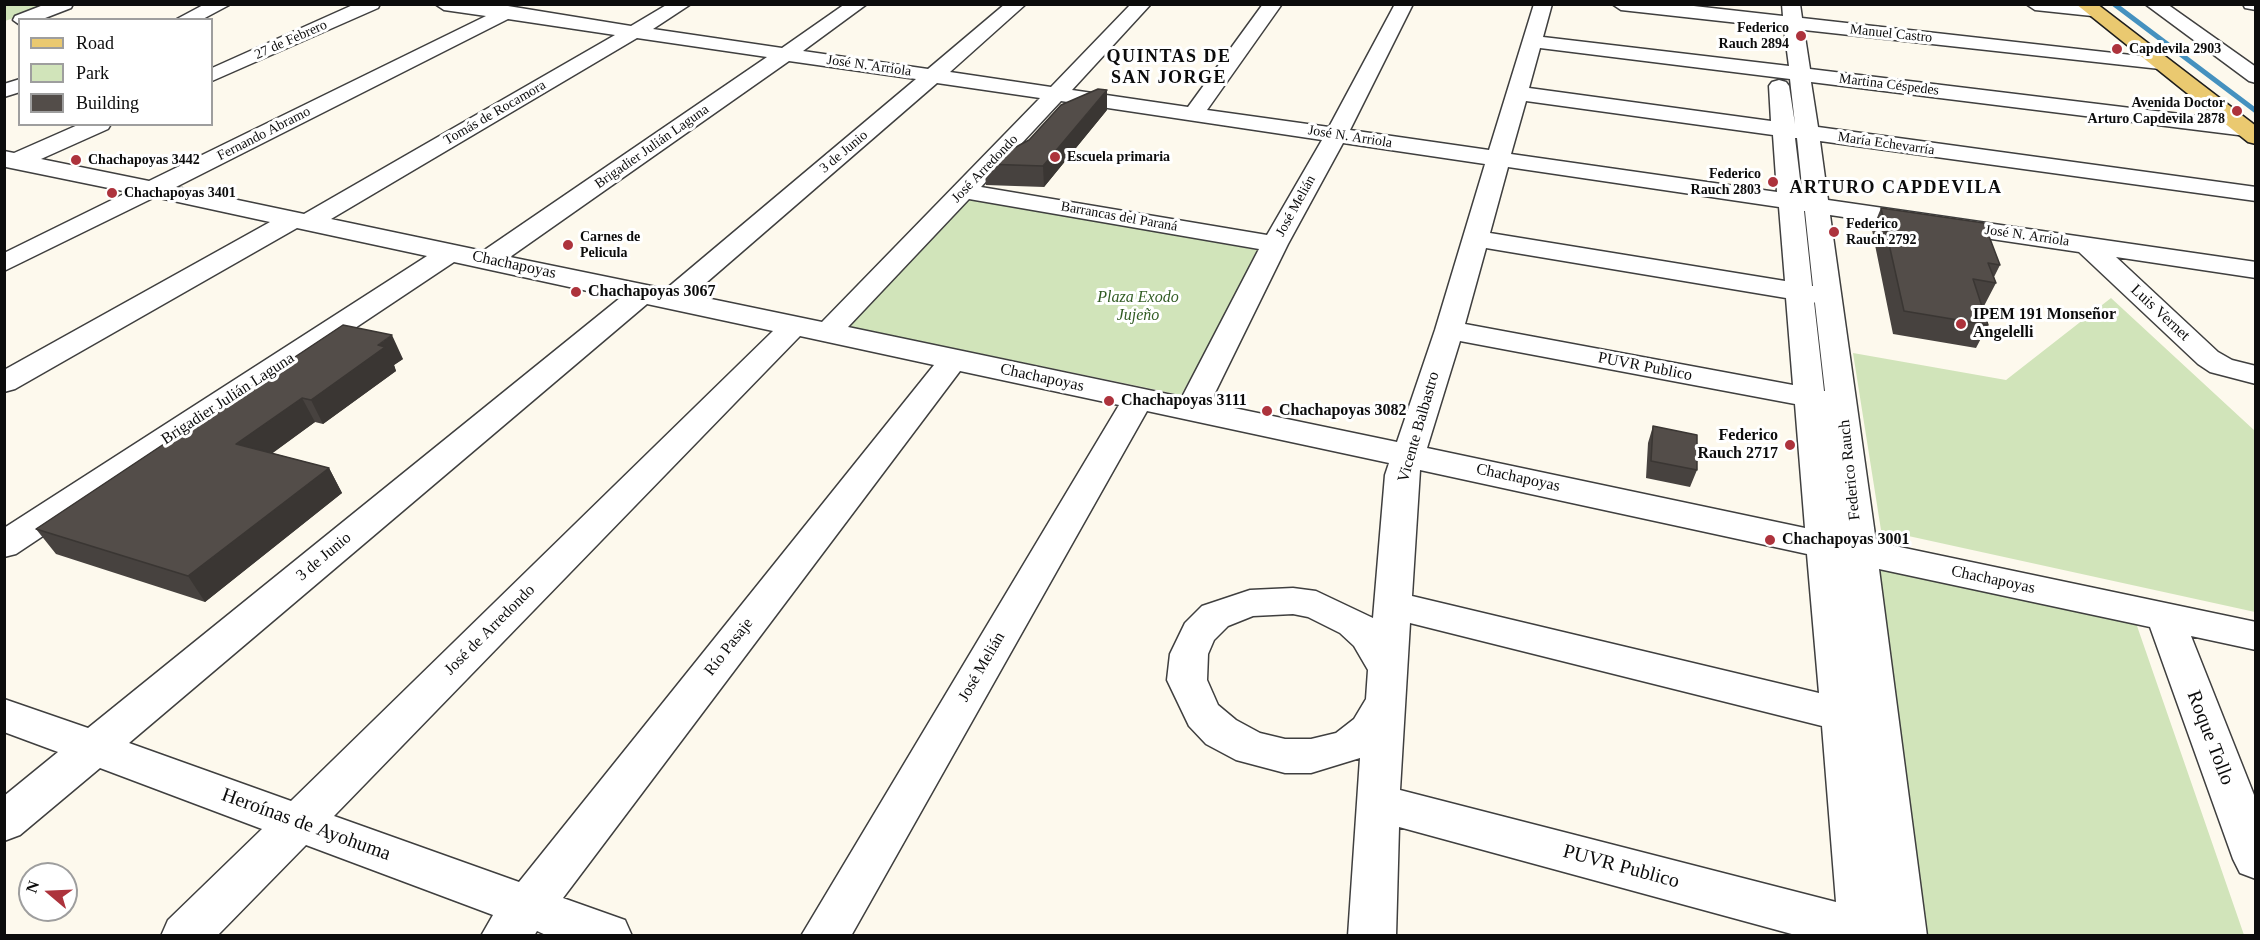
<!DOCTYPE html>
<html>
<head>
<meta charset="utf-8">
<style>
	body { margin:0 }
	#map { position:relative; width:2260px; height:940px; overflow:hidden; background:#fdf9ed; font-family:"Times New Roman",serif }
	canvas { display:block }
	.frame { position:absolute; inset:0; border:6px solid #0c0c0c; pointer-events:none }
	.legend { position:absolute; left:18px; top:18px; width:195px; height:108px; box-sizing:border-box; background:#fff; border:2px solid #9e9e9e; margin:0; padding:8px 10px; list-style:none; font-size:18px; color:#0c0c0c }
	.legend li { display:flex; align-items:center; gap:12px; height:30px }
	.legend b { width:30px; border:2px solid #9e9e9e }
	.north { position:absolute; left:18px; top:862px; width:60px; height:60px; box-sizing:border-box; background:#fff; border:2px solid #9e9e9e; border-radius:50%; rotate:289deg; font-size:16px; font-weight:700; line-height:24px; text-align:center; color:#0c0c0c }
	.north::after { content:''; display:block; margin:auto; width:21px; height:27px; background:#ad333c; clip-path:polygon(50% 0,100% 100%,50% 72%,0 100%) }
</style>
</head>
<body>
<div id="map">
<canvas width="2260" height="940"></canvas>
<div class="frame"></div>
<ul class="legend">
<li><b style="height:8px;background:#eac970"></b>Road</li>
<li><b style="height:16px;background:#d1e4ba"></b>Park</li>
<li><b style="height:16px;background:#534d49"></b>Building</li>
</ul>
<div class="north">N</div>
</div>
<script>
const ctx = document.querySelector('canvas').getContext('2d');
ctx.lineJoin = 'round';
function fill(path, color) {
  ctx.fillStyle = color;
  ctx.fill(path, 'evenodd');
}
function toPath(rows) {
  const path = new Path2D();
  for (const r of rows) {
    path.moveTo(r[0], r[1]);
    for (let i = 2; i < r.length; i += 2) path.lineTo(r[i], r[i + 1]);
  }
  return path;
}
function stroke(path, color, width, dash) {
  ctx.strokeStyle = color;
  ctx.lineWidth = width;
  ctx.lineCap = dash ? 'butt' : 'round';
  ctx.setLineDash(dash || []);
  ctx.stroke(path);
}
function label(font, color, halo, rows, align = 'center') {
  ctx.font = font + ' "Times New Roman",serif';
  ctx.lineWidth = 6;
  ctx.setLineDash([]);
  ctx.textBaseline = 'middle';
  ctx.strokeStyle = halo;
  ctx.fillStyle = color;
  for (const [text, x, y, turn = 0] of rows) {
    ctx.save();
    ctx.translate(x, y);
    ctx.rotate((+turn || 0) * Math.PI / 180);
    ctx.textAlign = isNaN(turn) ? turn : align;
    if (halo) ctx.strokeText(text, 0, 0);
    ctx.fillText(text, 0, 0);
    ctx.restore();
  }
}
const green = toPath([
	[5,4,51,5,5,21],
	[963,198,1263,251,1181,395,847,326],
	[2111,298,2255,431,2255,612,1881,530,1853,353,2006,380],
	[1878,564,2136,623,2244,935,1925,935]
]);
const stream = toPath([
	[2114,4,2256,111]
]);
const minor = toPath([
	[46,4,73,4,71,8,40,20,20,20,20,25,13,20,15,16,46,4],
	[205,4,231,4,201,20,175,20,205,4],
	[355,4,380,4,378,8,212,81,212,68,355,4],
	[435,4,508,6,631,26,668,4,691,4,653,29,782,48,845,4,867,4,803,51,928,69,1005,4,1026,4,950,72,1051,87,1131,4,1151,4,1072,90,1188,107,1263,4,1282,4,1207,110,1329,127,1395,4,1413,4,1350,130,1489,150,1534,4,1552,4,1543,37,1789,66,1784,28,1621,10,1612,4,1676,4,1783,16,1782,4,1800,4,1802,18,2167,59,2170,63,2167,67,2160,69,1804,30,1810,69,2246,122,2256,127,2254,134,2246,136,1811,82,1818,127,2256,187,2256,201,1820,141,1828,200,2256,262,2256,278,2116,257,2218,352,2232,360,2256,366,2256,384,2210,372,2198,364,2079,252,1830,215,1876,542,2256,622,2256,650,2191,636,2256,800,2256,879,2240,873,2233,859,2150,627,1879,569,1927,936,1799,936,1399,827,1396,936,1348,936,1360,758,1311,773,1285,773,1236,760,1206,744,1189,726,1167,680,1170,654,1185,623,1202,606,1250,590,1293,588,1316,591,1373,618,1385,475,1389,463,1147,411,851,936,801,936,1119,405,960,371,563,898,625,920,632,936,548,936,537,931,534,936,481,936,493,915,306,845,217,936,161,936,168,920,262,829,100,768,20,835,4,841,4,796,58,752,4,732,4,699,88,728,620,298,454,262,16,554,4,557,4,528,427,256,297,228,15,389,4,392,4,370,270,222,155,197,4,271,4,253,128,192,6,167,4,151,14,153,80,124,111,124,108,129,41,159,149,181,486,16,444,10,435,4],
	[508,19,615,35,304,214,176,187,508,19],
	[637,38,767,57,483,251,331,219,637,38],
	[1540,48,1790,79,1795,124,1789,86,1786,82,1779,80,1772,82,1769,86,1771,121,1529,88,1540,48],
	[789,61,916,79,666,289,510,257,789,61],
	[937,83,1040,98,822,322,692,295,937,83],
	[1061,101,1322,140,1267,235,981,187,1061,101],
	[1526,101,1773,135,1777,192,1511,154,1526,101],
	[1795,138,1797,138,1803,196,1802,196,1795,138],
	[1343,143,1485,164,1435,330,1397,442,1210,403,1288,244,1343,143],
	[1508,167,1779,207,1785,281,1490,233,1508,167],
	[969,199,1259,249,1182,397,848,327,969,199],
	[1804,211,1805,211,1813,286,1812,286,1804,211],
	[1486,248,1786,298,1793,385,1465,324,1486,248],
	[1814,302,1815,303,1825,391,1824,391,1814,302],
	[647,304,773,331,291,801,129,743,647,304],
	[800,336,934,365,519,882,334,816,800,336],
	[1460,341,1795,404,1805,528,1427,448,1460,341],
	[1420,470,1807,554,1819,693,1412,596,1420,470],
	[1293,614,1308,617,1340,633,1354,646,1368,670,1366,699,1354,719,1336,733,1311,739,1285,739,1260,733,1236,720,1218,705,1207,680,1208,654,1214,640,1228,626,1253,616,1293,614],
	[1410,623,1822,726,1836,902,1400,790,1410,623],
	[2026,4,2092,4,2101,10,2092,16,2035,10,2026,4],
	[2145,4,2167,4,2256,67,2256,83,2249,81,2145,4],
	[2243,4,2256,4,2256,10,2245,8,2243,4],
	[20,79,20,92,4,97,4,84,20,79]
]);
const major = toPath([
	[2076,4,2097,4,2256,126,2256,144,2248,142,2076,4]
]);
const wall = toPath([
	[1107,110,1044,187,986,185,984,164],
	[1881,208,2000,265,1994,277,1996,283,1984,306,1982,306,1988,325,1976,348,1893,334,1872,230],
	[343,325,403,359,394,365,396,371,323,424,315,422,272,453,329,468,342,493,205,602,56,554,36,529],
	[1653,426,1697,470,1690,487,1646,478,1648,443]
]);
const shadedWall = toPath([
	[1107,90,1107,110,1044,187,1043,166],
	[392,335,403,359,394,365,396,371,323,424,311,400,378,345],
	[302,398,315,422,251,469,236,444],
	[329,468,342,493,205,602,188,576]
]);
const building = toPath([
	[1098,89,1107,90,1043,166,984,164,1029,140,1061,105,1098,89],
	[1881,208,1984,223,2000,265,1988,263,1996,283,1973,279,1988,325,1904,311,1881,208],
	[343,325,392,335,378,345,385,347,311,400,302,398,236,444,329,468,188,576,36,529,343,325],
	[1653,426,1697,435,1697,470,1651,461,1653,426]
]);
const markers = [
	[1801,36,6,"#ad333c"],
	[2117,49,6,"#ad333c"],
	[2237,111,6,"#ad333c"],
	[1055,157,6,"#ad333c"],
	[76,160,6,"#ad333c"],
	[1773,182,6,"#ad333c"],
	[112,193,6,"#ad333c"],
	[1834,232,6,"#ad333c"],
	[568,245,6,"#ad333c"],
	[576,292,6,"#ad333c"],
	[1961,324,6,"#ad333c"],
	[1109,401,6,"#ad333c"],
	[1267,411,6,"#ad333c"],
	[1790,445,6,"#ad333c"],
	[1770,540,6,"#ad333c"]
];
const farPoinames = [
	["Federico",1789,28,"right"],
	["Rauch 2894",1789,44,"right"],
	["Capdevila 2903",2129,49],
	["Avenida Doctor",2225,103,"right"],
	["Arturo Capdevila 2878",2225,119,"right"],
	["Escuela primaria",1067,157],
	["Chachapoyas 3442",88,160],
	["Federico",1761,174,"right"],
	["Rauch 2803",1761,190,"right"],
	["Chachapoyas 3401",124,193],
	["Federico",1846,224],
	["Rauch 2792",1846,240],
	["Carnes de",580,237],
	["Pelicula",580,253]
];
const farStreetnames = [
	["Manuel Castro",1891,34,6],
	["27 de Febrero",291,40,-24],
	["José N. Arriola",869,66,8],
	["Martina Céspedes",1889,85,7],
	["Tomás de Rocamora",495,113,-30],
	["Fernando Abramo",264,134,-27],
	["José N. Arriola",1350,137,9],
	["María Echevarría",1886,144,8],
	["Brigadier Julián Laguna",652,147,-35],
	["3 de Junio",844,152,-40],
	["José Arredondo",985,169,-46],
	["José Melián",1296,206,-61],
	["Barrancas del Paraná",1119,217,10],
	["José N. Arriola",2027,236,8]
];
const streetNames = [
	["Chachapoyas",514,265,12],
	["Luis Vernet",2160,313,43],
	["PUVR Publico",1645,367,11],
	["Chachapoyas",1042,378,12],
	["Brigadier Julián Laguna",228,399,-33],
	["Vicente Balbastro",1419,427,-74],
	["Federico Rauch",1850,470,-96],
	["Chachapoyas",1518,478,12],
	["3 de Junio",324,557,-40],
	["Chachapoyas",1993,580,12],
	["José de Arredondo",490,630,-45],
	["Río Pasaje",729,647,-52],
	["José Melián",982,667,-60]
];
const poiNames = [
	["Chachapoyas 3067",588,292],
	["IPEM 191 Monseñor",1973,315],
	["Angelelli",1973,333],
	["Chachapoyas 3111",1121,401],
	["Chachapoyas 3082",1279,411],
	["Federico",1778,436,"right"],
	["Rauch 2717",1778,454,"right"],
	["Chachapoyas 3001",1782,540]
];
const parkNames = [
	["Plaza Exodo",1138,298],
	["Jujeño",1138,316]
];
const farDistrictnames = [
	["QUINTAS DE",1169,57],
	["SAN JORGE",1169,78],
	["ARTURO CAPDEVILA",1896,188]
];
const nearStreetnames = [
	["Roque Tollo",2210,738,69],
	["Heroínas de Ayohuma",306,825,20],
	["PUVR Publico",1621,867,15]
];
fill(green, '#d1e4ba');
stroke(stream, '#4591bf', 5);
stroke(minor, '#3f3f3f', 3);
stroke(major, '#1d1d1d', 3);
fill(minor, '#fff');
fill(major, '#eac970');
fill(wall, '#47423f');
fill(shadedWall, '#3a3633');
fill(building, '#534d49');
stroke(building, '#3a3633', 1.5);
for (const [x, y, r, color] of markers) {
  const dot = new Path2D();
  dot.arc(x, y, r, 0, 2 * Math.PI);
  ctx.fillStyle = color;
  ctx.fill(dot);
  stroke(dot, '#fff', 2);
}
label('bold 14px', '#0c0c0c', '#fff', farPoinames, 'left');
label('14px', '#0c0c0c', '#fff', farStreetnames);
label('16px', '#0c0c0c', '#fff', streetNames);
label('bold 16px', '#0c0c0c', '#fff', poiNames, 'left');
label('italic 16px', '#315c23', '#fff', parkNames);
ctx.letterSpacing = '1.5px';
label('bold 18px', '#0c0c0c', '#fff', farDistrictnames);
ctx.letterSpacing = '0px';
label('20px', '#0c0c0c', '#fff', nearStreetnames);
</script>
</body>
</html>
